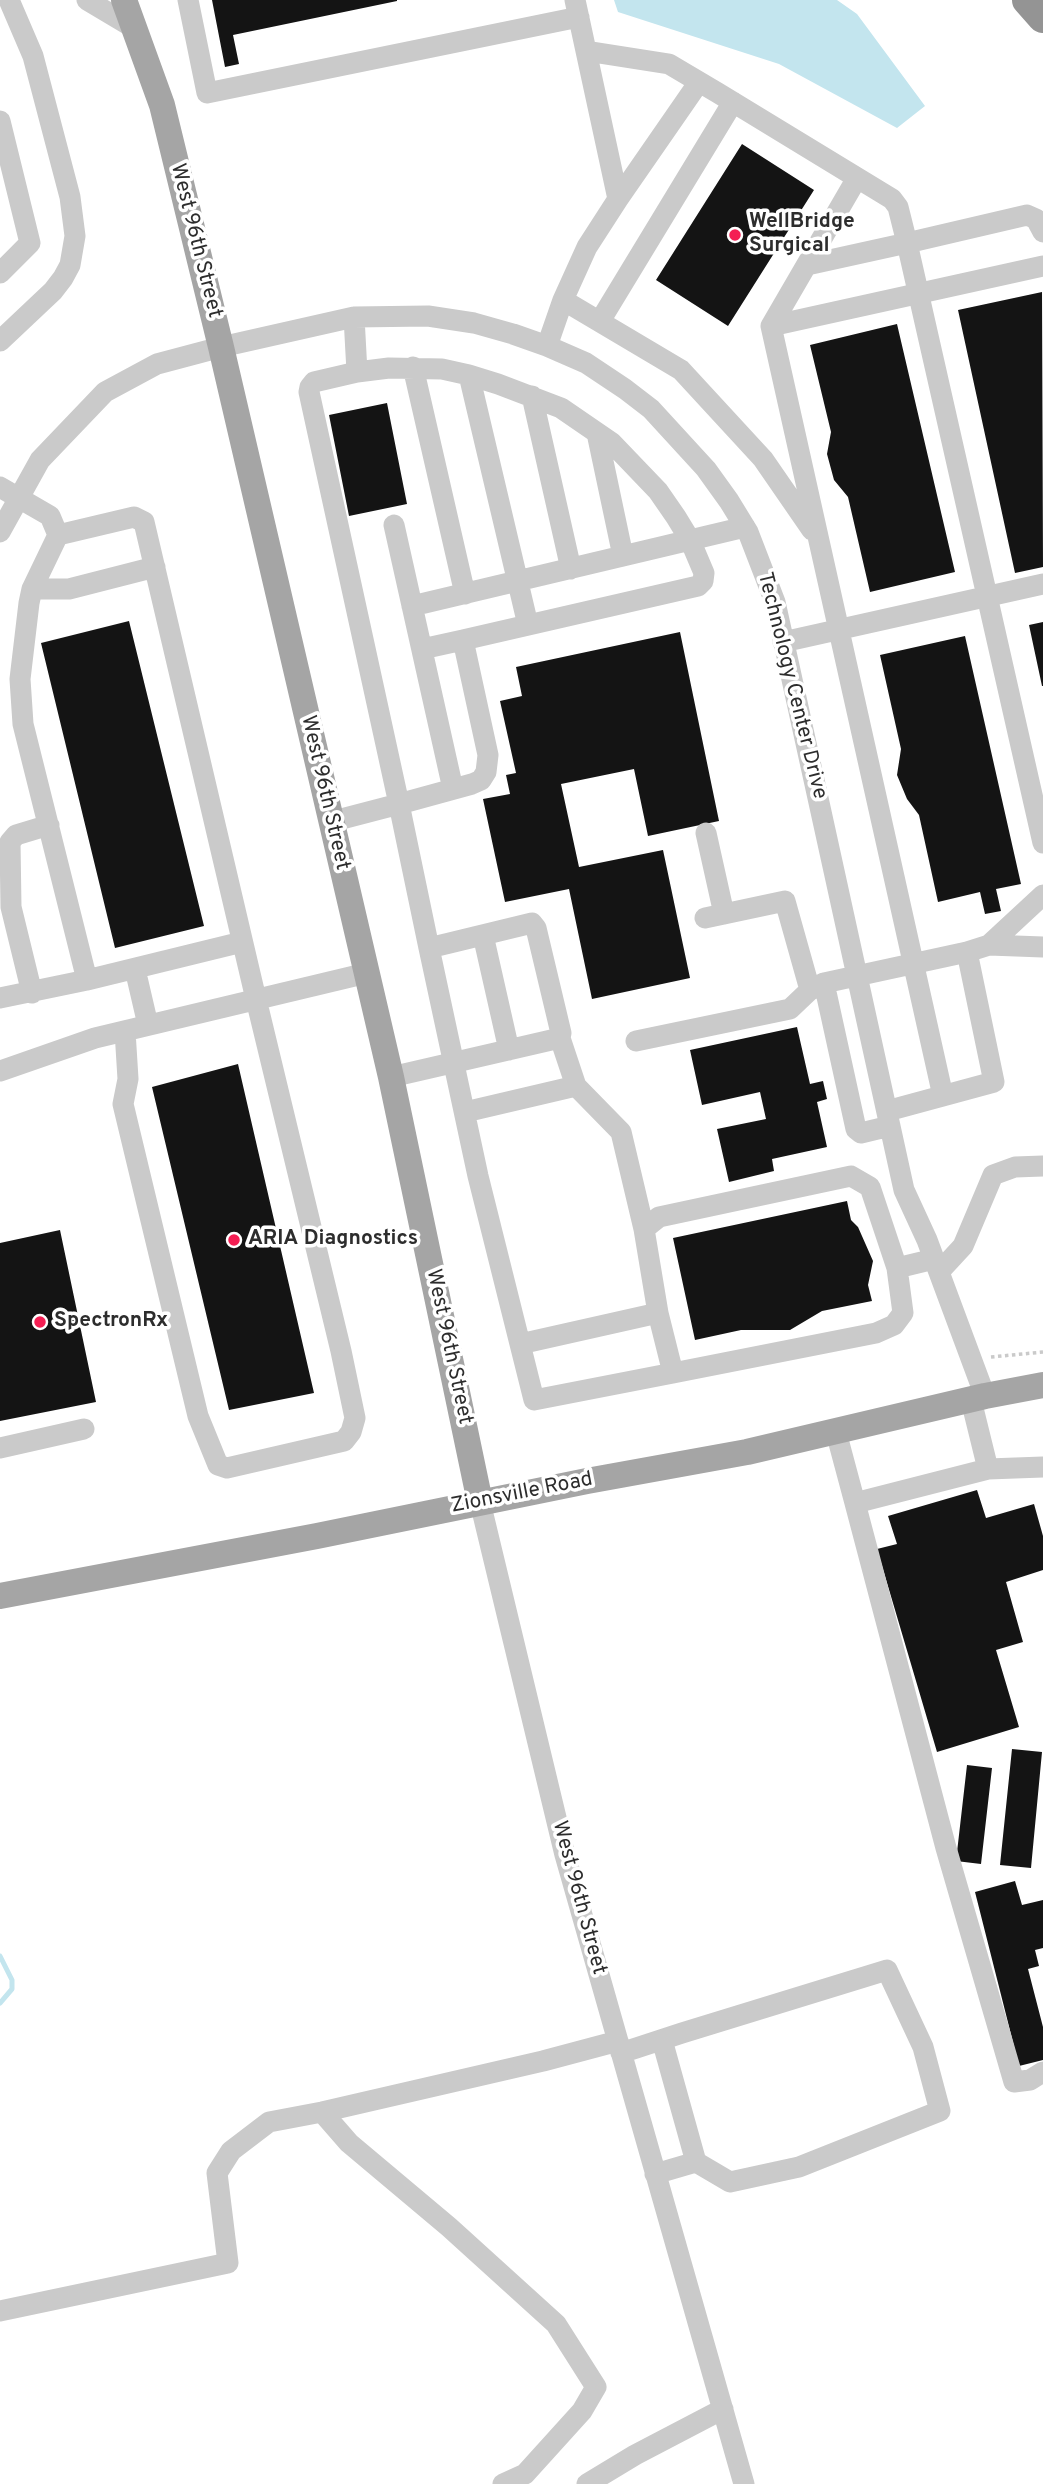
<!DOCTYPE html>
<html>
<head>
<meta charset="utf-8">
<style>
	body { margin:0 }
	canvas { display:block; background:#fff }
</style>
</head>
<body>
<canvas width="1043" height="2484"></canvas>
<script>
const ctx = document.querySelector('canvas').getContext('2d');
ctx.lineJoin = 'round';
function fill(path, color) {
  ctx.fillStyle = color;
  ctx.fill(path, 'evenodd');
}
function toPath(rows) {
  const path = new Path2D();
  for (const r of rows) {
    path.moveTo(r[0], r[1]);
    for (let i = 2; i < r.length; i += 2) path.lineTo(r[i], r[i + 1]);
  }
  return path;
}
function stroke(path, color, width, dash) {
  ctx.strokeStyle = color;
  ctx.lineWidth = width;
  ctx.lineCap = dash ? 'butt' : 'round';
  ctx.setLineDash(dash || []);
  ctx.stroke(path);
}
function label(font, color, halo, rows, align = 'center') {
  ctx.font = font + ' Overpass,sans-serif';
  ctx.lineWidth = 7;
  ctx.setLineDash([]);
  ctx.textBaseline = 'middle';
  ctx.strokeStyle = halo;
  ctx.fillStyle = color;
  for (const [text, x, y, turn = 0] of rows) {
    ctx.save();
    ctx.translate(x, y);
    ctx.rotate((+turn || 0) * Math.PI / 180);
    ctx.textAlign = isNaN(turn) ? turn : align;
    if (halo) ctx.strokeText(text, 0, 0);
    ctx.fillText(text, 0, 0);
    ctx.restore();
  }
}
const water = toPath([
	[614,0,837,0,857,14,925,106,897,128,779,64,618,12]
]);
const stream = toPath([
	[0,1956,12,1980,12,1989,0,2003]
]);
const building = toPath([
	[212,0,397,0,397,1,233,35,239,64,225,67],
	[742,144,814,190,728,326,656,280],
	[1042,292,1043,567,1015,573,958,310],
	[897,324,955,572,870,592,848,497,834,480,827,454,831,432,810,345],
	[387,403,407,504,349,516,329,415],
	[129,621,204,926,115,948,41,643],
	[1043,622,1043,686,1042,686,1029,625],
	[680,632,719,821,648,836,634,769,561,784,579,867,663,850,690,978,592,999,569,889,505,902,483,799,510,794,506,775,516,773,500,701,522,696,516,667],
	[965,636,1021,884,996,889,1001,911,985,914,980,892,938,902,919,815,907,799,897,775,901,749,880,655],
	[797,1027,810,1084,823,1081,827,1099,817,1102,827,1147,772,1159,774,1171,729,1182,717,1129,766,1119,760,1092,702,1105,690,1050],
	[238,1064,314,1393,229,1410,152,1087],
	[847,1201,851,1220,858,1227,873,1261,868,1285,872,1301,822,1311,790,1330,741,1330,695,1340,673,1238],
	[60,1230,96,1402,0,1421,0,1243],
	[977,1490,986,1518,1034,1504,1043,1536,1043,1570,1006,1582,1023,1642,996,1650,1019,1727,937,1752,877,1549,897,1544,888,1516],
	[1012,1749,1042,1752,1031,1868,1000,1865],
	[967,1765,992,1768,981,1864,956,1861],
	[1015,1881,1022,1905,1043,1900,1043,1948,1035,1950,1039,1966,1028,1969,1043,2027,1043,2060,1019,2066,975,1892]
]);
const path = toPath([
	[991,1357,1043,1352]
]);
const minor = toPath([
	[87,0,134,28],
	[188,0,207,93,579,17],
	[586,51,669,64,718,93,892,199,898,207,907,243,1027,215,1036,219,1043,232],
	[0,121,30,243,0,273],
	[857,178,771,326,943,1096],
	[618,199,699,82],
	[807,265,907,243,1043,843],
	[563,300,681,370,763,459,812,530],
	[354,317,357,372],
	[600,321,733,102],
	[771,326,1043,266],
	[0,341,53,291,63,278,70,265,75,236,70,197,33,56,9,0],
	[547,346,563,300,587,247,618,199,575,0],
	[413,367,465,594],
	[532,396,571,569],
	[597,433,623,556],
	[0,487,50,516,58,535,32,589,29,603,20,679,23,724,87,980,0,998],
	[394,525,453,789],
	[0,532,40,460,105,392,157,364,221,347,354,317,428,316,474,323,513,334,547,346,586,363,625,389,651,409,706,469,729,501,748,532,775,602,904,1190,927,1240,985,1396],
	[58,535,134,517,144,522,256,999,341,1351,355,1418,351,1432,344,1441,227,1468,218,1465,198,1416,123,1104,128,1079,125,1031],
	[32,589,69,589,155,567],
	[412,606,745,527],
	[783,642,1043,584],
	[422,649,463,640],
	[330,822,399,804,309,392,310,387,314,382,357,372,389,368,442,369,469,375],
	[706,833,724,914],
	[705,918,785,901,810,990],
	[483,935,509,1050],
	[989,945,1043,947],
	[429,948,478,1176,534,1400,673,1373],
	[135,969,148,1025],
	[87,980,242,942],
	[824,983,856,1129,861,1133,890,1126],
	[32,993,11,907,10,842,16,835,49,825],
	[560,1038,576,1086,621,1132,644,1229],
	[636,1041,790,1009,810,990,824,983,967,952,989,945,1043,895],
	[0,1071,95,1038,367,973],
	[391,1077,560,1038,561,1033,536,928,532,923,429,948,399,804,472,784,481,780,486,772,488,755,463,640,698,586,703,581,704,573,690,540,676,517,658,491,612,443,561,408,498,384,469,375,528,625],
	[887,1111,994,1082,967,952],
	[465,1112,576,1086],
	[897,1268,903,1313,894,1325,876,1333,673,1373,658,1313,644,1229,659,1217,851,1176,870,1187,897,1268,934,1259],
	[939,1272,963,1246,993,1175,1015,1167,1043,1166],
	[520,1344,658,1313],
	[971,1400,988,1469],
	[836,1432,855,1503,988,1469,1043,1467],
	[0,1448,84,1429],
	[480,1502,565,1855,744,2484],
	[855,1503,946,1848,1014,2082,1030,2080,1043,2072],
	[621,2053,682,2033,887,1970,923,2047,940,2111,799,2167,730,2182,696,2162,662,2040],
	[322,2112,349,2143,449,2227,556,2324,596,2387,582,2411,525,2474,503,2484],
	[655,2174,696,2162],
	[0,2311,228,2263,217,2173,231,2151,269,2122,322,2112,543,2061,618,2041],
	[587,2484,635,2455,723,2409]
]);
const major = toPath([
	[124,0,162,105,221,347,391,1077,480,1502],
	[0,1596,317,1536,587,1481,747,1452,985,1396,1043,1385]
]);
const highway = toPath([
	[1028,0,1043,17]
]);
const markers = [
	[735,235,7,"#f41e53"],
	[234,1240,7,"#f41e53"],
	[40,1322,7,"#f41e53"]
];
const poiNames = [
	["WellBridge",749,223],
	["Surgical",749,247],
	["ARIA Diagnostics",248,1240],
	["SpectronRx",54,1322]
];
const streetNames = [
	["West 96th Street",195,241,76],
	["Technology Center Drive",791,686,76],
	["West 96th Street",324,793,77],
	["West 96th Street",448,1347,78],
	["Zionsville Road",522,1494,-11],
	["West 96th Street",578,1898,75]
];
fill(water, '#c3e5ee');
stroke(stream, '#c3e5ee', 5);
fill(building, '#141414');
stroke(path, '#cacaca', 3.5, [3.5, 3.5]);
stroke(minor, '#cacaca', 21);
stroke(major, '#a5a5a5', 26);
stroke(highway, '#949494', 32);
for (const [x, y, r, color] of markers) {
  const dot = new Path2D();
  dot.arc(x, y, r, 0, 2 * Math.PI);
  ctx.fillStyle = color;
  ctx.fill(dot);
  stroke(dot, '#fff', 2.5);
}
label('bold 21px', '#2d2d2d', '#fff', poiNames, 'left');
label('21px', '#2d2d2d', '#fff', streetNames);
</script>
</body>
</html>
